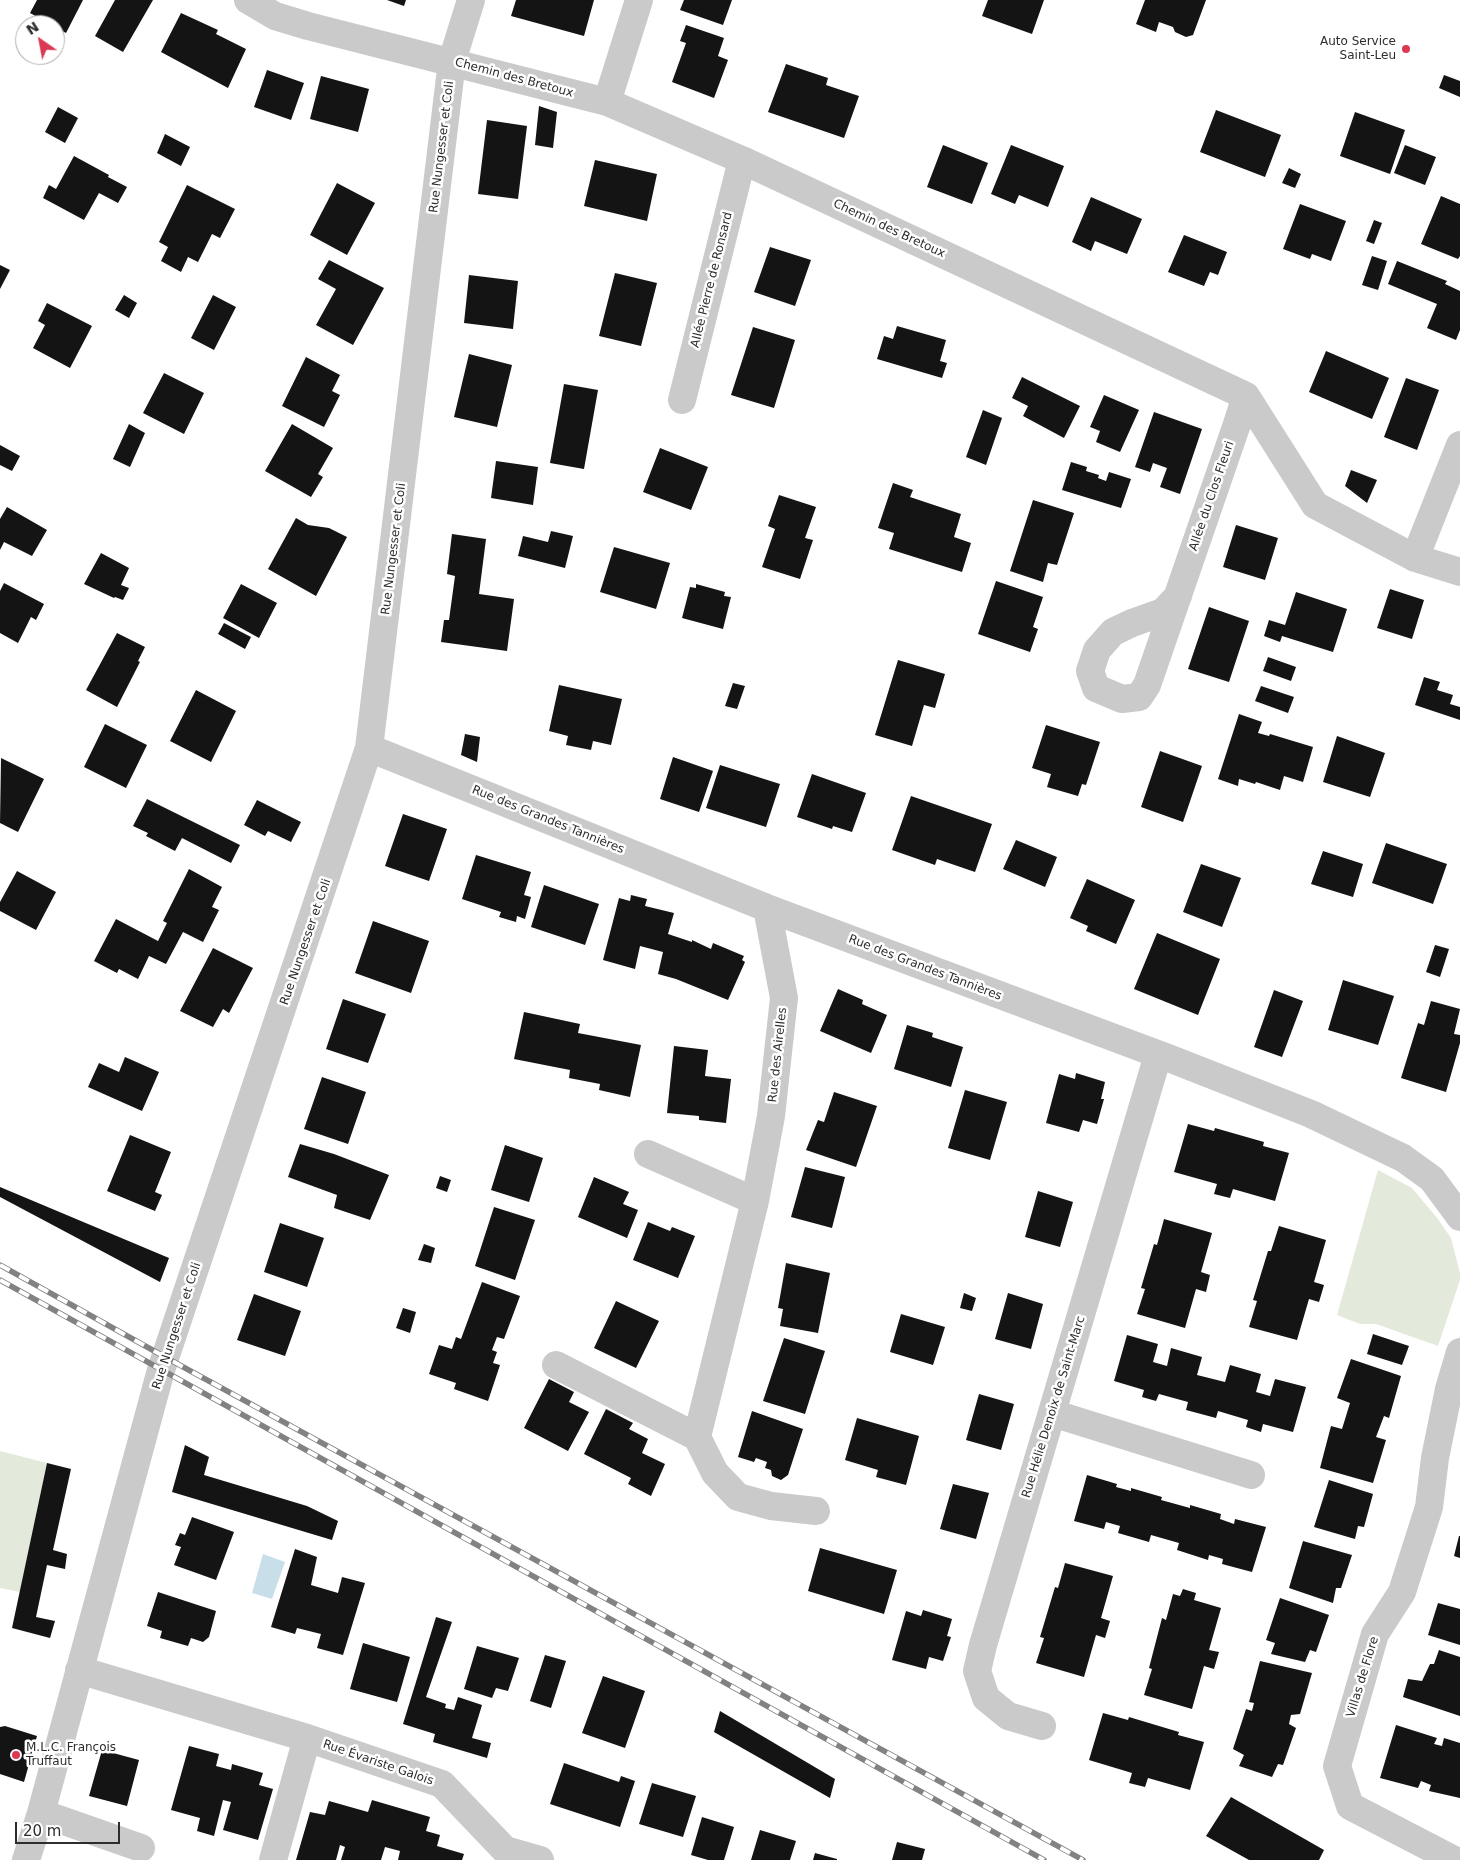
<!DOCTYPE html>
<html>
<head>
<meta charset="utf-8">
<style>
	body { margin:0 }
	#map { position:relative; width:1460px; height:1860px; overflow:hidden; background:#fff; font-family:"DejaVu Sans",sans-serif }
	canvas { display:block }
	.north { position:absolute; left:15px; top:15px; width:50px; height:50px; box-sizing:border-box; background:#fff; border:1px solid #ababab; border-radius:50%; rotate:327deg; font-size:14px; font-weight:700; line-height:20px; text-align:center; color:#2d2d2d }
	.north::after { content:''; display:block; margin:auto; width:18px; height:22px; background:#db3852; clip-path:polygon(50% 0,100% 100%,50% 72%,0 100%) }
	.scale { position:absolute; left:15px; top:1822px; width:105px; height:22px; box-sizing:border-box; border:2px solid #2d2d2d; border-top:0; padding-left:6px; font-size:15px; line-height:18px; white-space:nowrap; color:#2d2d2d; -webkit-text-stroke:4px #fff; paint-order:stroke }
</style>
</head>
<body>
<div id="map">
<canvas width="1460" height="1860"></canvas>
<div class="north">N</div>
<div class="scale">20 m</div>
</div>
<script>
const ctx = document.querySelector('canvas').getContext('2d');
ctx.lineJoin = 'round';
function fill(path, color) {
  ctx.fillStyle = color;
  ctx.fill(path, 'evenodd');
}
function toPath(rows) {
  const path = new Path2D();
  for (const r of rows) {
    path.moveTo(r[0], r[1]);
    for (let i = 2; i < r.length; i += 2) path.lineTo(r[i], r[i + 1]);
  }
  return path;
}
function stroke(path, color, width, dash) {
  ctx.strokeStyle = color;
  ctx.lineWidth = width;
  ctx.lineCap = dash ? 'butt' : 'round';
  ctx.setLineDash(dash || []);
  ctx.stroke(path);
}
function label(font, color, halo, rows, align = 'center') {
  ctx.font = font + ' "DejaVu Sans",sans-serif';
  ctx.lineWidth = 5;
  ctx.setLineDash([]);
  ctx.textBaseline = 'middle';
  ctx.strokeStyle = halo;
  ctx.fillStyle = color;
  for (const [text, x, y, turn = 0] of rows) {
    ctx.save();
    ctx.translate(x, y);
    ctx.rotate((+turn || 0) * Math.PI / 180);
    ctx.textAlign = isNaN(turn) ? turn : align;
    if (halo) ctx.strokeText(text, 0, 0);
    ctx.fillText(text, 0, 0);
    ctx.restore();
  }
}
const green = toPath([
	[1378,1170,1412,1188,1438,1219,1451,1238,1460,1273,1460,1280,1438,1346,1376,1324,1360,1324,1337,1315],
	[0,1451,47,1463,20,1592,0,1588]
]);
const water = toPath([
	[263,1554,285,1562,272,1599,252,1593]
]);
const building = toPath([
	[37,0,83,0,66,33,55,27,55,25,52,25,30,13],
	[115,0,153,0,123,52,95,36],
	[387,0,406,0,404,6],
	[516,0,594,0,584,36,511,16],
	[684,0,732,0,723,25,680,10],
	[988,0,1044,0,1032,34,982,16],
	[1145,0,1206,0,1193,35,1186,37,1175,32,1173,27,1159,22,1156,32,1136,24],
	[181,13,218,30,216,34,246,49,228,88,161,52],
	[686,25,724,38,718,56,728,60,714,98,672,82,686,43,680,41],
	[786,64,828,78,826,85,859,96,844,138,768,112],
	[267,70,304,83,291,120,254,107],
	[1444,75,1460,81,1460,97,1439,88],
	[321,76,369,89,358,132,310,119],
	[539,106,557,112,553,148,535,145],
	[58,107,78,118,65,143,45,132],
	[1216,110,1281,135,1265,177,1200,152],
	[1355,112,1405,130,1390,174,1340,156],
	[487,120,527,126,518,199,478,194],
	[165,134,190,147,181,166,157,153],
	[943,145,988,163,972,204,927,187],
	[1011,145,1064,166,1048,207,1019,195,1015,204,991,194],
	[1405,145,1436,157,1425,185,1394,173],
	[74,156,109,175,108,177,127,187,118,203,99,193,84,220,43,198,49,185,56,189],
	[595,160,657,174,647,221,584,206],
	[1289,168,1301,174,1295,188,1282,183],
	[337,183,375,203,347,255,310,235],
	[187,185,235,209,220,238,212,234,198,262,188,257,181,272,161,261,168,247,159,242],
	[1441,196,1460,204,1460,256,1458,259,1421,244],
	[1091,197,1142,219,1127,254,1095,241,1091,251,1072,242],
	[1300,204,1346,221,1331,261,1312,254,1310,259,1283,249],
	[1374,220,1382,223,1374,244,1366,241],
	[1184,235,1227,252,1218,275,1210,272,1204,286,1168,272],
	[770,247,811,260,795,306,754,292],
	[1372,256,1387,261,1378,290,1362,285],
	[329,260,384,288,353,345,316,325,336,289,318,279],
	[1397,261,1447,281,1445,284,1460,291,1460,330,1456,340,1427,328,1437,304,1388,284],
	[0,265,10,270,0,289],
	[615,273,657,283,641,346,599,336],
	[469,275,518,281,513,329,464,323],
	[124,295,137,303,129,318,115,310],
	[213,295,236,307,214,350,191,338],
	[47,303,92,326,70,368,33,348,45,325,38,321],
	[897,326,946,340,940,361,947,363,942,378,877,359,884,336,893,339],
	[753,327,795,340,774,408,731,395],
	[1326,351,1389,378,1372,419,1309,392],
	[469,354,512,365,497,427,454,417],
	[306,357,340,375,332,391,340,395,324,427,282,406],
	[164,373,204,393,184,434,143,413],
	[1022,377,1080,406,1064,438,1023,416,1028,406,1012,398],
	[1406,378,1439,390,1417,450,1384,437],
	[564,384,598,390,584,469,550,463],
	[1104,395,1139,410,1120,452,1096,442,1100,431,1090,427],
	[983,410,1002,418,986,465,966,457],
	[1154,412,1202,429,1180,494,1160,487,1167,468,1153,463,1150,472,1135,467],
	[129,424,145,433,130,467,113,459],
	[292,424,333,448,318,474,323,477,311,497,265,471],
	[0,445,20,456,12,471,0,465],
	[660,448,708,467,691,510,643,492],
	[496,461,538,467,533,505,491,498],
	[1071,462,1087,467,1086,471,1099,475,1098,478,1106,481,1109,472,1131,479,1121,508,1062,490],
	[1351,470,1377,480,1367,503,1345,486],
	[893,483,913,490,910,497,961,514,954,537,971,543,962,572,889,549,894,533,878,528],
	[779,495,816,507,805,538,813,540,800,579,762,567,775,529,768,526],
	[1033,500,1074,513,1057,565,1048,563,1043,582,1010,571],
	[7,507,47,530,32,556,4,542,0,550,0,519],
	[296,518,308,525,329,528,347,537,316,596,268,569],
	[1236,525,1278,538,1265,580,1223,567],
	[551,531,573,536,565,568,518,556,523,536,548,542],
	[452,534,486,539,479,594,514,599,507,651,441,642,444,620,449,620,455,576,447,574],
	[614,547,670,563,656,609,600,592],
	[101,553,129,568,121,585,129,588,123,600,115,597,114,598,84,584],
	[996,581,1043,597,1033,627,1038,629,1030,652,978,634],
	[4,583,44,604,36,620,31,617,18,643,0,633,0,591],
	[241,584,277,603,259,638,223,618],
	[696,584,725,592,724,596,731,597,723,629,682,618,690,587,696,588],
	[1390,589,1424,600,1412,639,1377,628],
	[1296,592,1347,609,1333,652,1282,636,1280,642,1264,636,1269,620,1285,625],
	[1209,607,1249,621,1229,682,1188,669],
	[224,623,251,637,245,649,218,634],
	[117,633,145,647,138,661,140,662,117,707,86,690],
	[1268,657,1296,667,1291,681,1263,671],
	[898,660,945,674,935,708,924,705,912,746,875,735],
	[1424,677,1440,682,1437,690,1453,695,1450,704,1460,707,1460,720,1415,705],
	[733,683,745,686,737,709,725,706],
	[559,685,622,699,611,745,593,741,591,750,566,745,568,736,549,731],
	[1261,686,1294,697,1288,713,1255,701],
	[196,690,236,711,211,762,170,741],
	[1239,714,1262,722,1258,733,1269,736,1270,734,1313,747,1303,782,1284,776,1280,790,1256,782,1255,784,1239,779,1238,786,1218,779],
	[105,724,147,745,126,788,84,767],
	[1046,725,1100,742,1086,785,1082,784,1078,796,1047,787,1051,774,1032,768],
	[465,734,480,737,477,762,461,755],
	[1337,736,1385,753,1370,797,1323,782],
	[1160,751,1202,766,1183,822,1141,807],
	[673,757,713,771,699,812,660,799],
	[1,758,44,779,18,832,0,823],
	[720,765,780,784,766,827,706,808],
	[812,774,866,793,852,832,833,826,832,829,797,817],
	[911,796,992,824,975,872,937,859,935,865,892,850],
	[147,799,240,845,231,863,182,838,175,851,146,836,148,833,133,826],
	[257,800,301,822,291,842,268,831,265,836,244,825],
	[403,814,447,829,429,881,385,866],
	[1016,840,1057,857,1045,887,1003,869],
	[1386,843,1447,864,1433,904,1372,883],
	[1323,851,1363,864,1353,897,1311,884],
	[476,855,531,872,524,895,531,897,525,919,517,916,516,922,499,917,501,912,462,899],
	[1201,864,1241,878,1222,927,1183,912],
	[189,869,222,887,212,907,219,910,203,942,183,932,166,964,149,956,138,979,119,969,117,973,94,961,116,919,158,941,167,923,163,921],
	[17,871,56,892,36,930,0,911,0,902],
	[1087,879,1135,900,1116,944,1086,931,1088,926,1070,918],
	[544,885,599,904,585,945,531,927],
	[631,895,647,899,645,906,674,913,668,934,692,942,692,940,711,949,713,943,744,956,742,960,745,962,728,1000,676,979,658,974,663,952,640,946,635,969,603,960,619,898,630,901],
	[373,921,429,941,411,993,355,973],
	[1157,933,1220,959,1198,1015,1134,989],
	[1435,945,1449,949,1440,977,1426,972],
	[213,948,253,968,229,1013,223,1009,213,1027,180,1011],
	[1343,980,1394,996,1378,1045,1328,1030],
	[838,989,863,1000,862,1004,887,1015,871,1053,820,1031],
	[1274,990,1303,1001,1282,1057,1254,1047],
	[343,999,386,1014,368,1063,326,1049],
	[1431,1001,1460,1009,1454,1034,1460,1035,1460,1043,1446,1092,1401,1078,1418,1023,1424,1025],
	[524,1012,580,1024,578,1033,641,1045,630,1097,599,1090,600,1084,569,1078,570,1070,514,1059],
	[907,1025,933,1033,932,1037,963,1047,951,1087,894,1069],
	[674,1046,708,1050,705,1076,731,1079,726,1123,699,1120,699,1116,667,1113],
	[125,1057,159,1072,142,1111,88,1087,99,1063,119,1072],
	[1076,1073,1105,1082,1101,1099,1104,1099,1097,1124,1083,1120,1079,1132,1046,1123,1059,1074,1075,1079],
	[322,1077,366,1092,348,1144,304,1129],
	[965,1090,1007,1102,990,1160,948,1148],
	[834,1092,877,1106,856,1167,806,1150,818,1120,824,1122],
	[1188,1124,1214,1131,1215,1128,1264,1142,1263,1146,1289,1153,1275,1201,1233,1189,1230,1198,1214,1194,1217,1184,1174,1172],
	[130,1135,171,1152,155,1192,162,1195,155,1211,107,1191],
	[300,1144,334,1154,389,1175,370,1220,334,1208,337,1195,288,1177],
	[505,1145,543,1158,529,1202,491,1190],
	[805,1167,845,1177,832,1228,791,1217],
	[440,1176,451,1180,447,1192,436,1188],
	[594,1177,629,1192,623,1204,638,1210,627,1238,578,1217],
	[0,1187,169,1258,160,1282,0,1197],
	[1038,1191,1073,1202,1060,1247,1025,1237],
	[494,1207,535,1220,515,1280,475,1266],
	[1164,1219,1212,1233,1201,1272,1210,1275,1206,1292,1196,1289,1185,1328,1137,1314,1145,1289,1141,1288,1154,1244,1157,1245],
	[648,1222,670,1231,672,1227,695,1236,678,1278,633,1260],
	[280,1223,324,1238,307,1287,264,1272],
	[1279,1226,1326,1240,1314,1282,1324,1285,1319,1302,1309,1299,1297,1340,1249,1327,1257,1301,1253,1300,1268,1251,1271,1251],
	[424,1244,435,1248,431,1263,418,1260],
	[786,1263,830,1273,818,1333,780,1326,783,1309,778,1308],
	[482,1282,520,1296,504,1339,497,1337,492,1350,497,1352,493,1363,500,1365,488,1401,454,1389,456,1383,429,1374,439,1345,452,1349,456,1337,461,1339],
	[964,1293,976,1298,972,1311,960,1308],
	[1008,1293,1043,1304,1031,1349,995,1339],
	[254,1294,301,1311,285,1356,237,1340],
	[616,1301,659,1321,636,1368,594,1348],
	[403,1308,416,1312,410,1333,396,1328],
	[901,1314,945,1327,933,1365,890,1352],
	[1373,1334,1409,1346,1402,1365,1367,1354],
	[1127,1335,1158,1344,1153,1362,1167,1366,1171,1348,1202,1357,1197,1375,1225,1382,1230,1365,1261,1374,1256,1392,1270,1396,1275,1379,1306,1387,1293,1432,1263,1424,1261,1432,1246,1427,1248,1420,1218,1411,1216,1418,1186,1410,1188,1402,1159,1394,1156,1401,1142,1397,1144,1390,1114,1381],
	[784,1338,825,1351,805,1414,763,1401],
	[1351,1359,1401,1376,1389,1418,1384,1416,1376,1437,1386,1440,1373,1483,1320,1468,1331,1426,1342,1429,1350,1403,1337,1398],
	[549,1379,574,1392,569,1402,589,1412,568,1451,524,1428],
	[979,1394,1014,1404,1001,1450,966,1440],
	[606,1409,633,1423,629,1429,648,1439,642,1453,665,1464,651,1496,628,1484,631,1478,584,1454],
	[752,1411,803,1429,788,1475,781,1480,772,1476,771,1470,765,1468,767,1462,756,1458,754,1462,738,1457],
	[857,1418,919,1436,906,1485,876,1477,878,1470,845,1460],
	[185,1445,209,1457,204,1475,307,1506,338,1521,332,1540,172,1492],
	[47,1463,71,1469,53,1550,67,1554,65,1569,47,1565,36,1617,55,1621,50,1638,12,1628],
	[1087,1475,1117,1484,1116,1487,1131,1491,1131,1488,1162,1497,1161,1500,1190,1508,1190,1505,1221,1514,1220,1519,1234,1524,1235,1519,1266,1527,1252,1572,1222,1564,1223,1559,1209,1555,1208,1560,1177,1550,1179,1543,1151,1535,1149,1542,1118,1533,1120,1526,1106,1522,1104,1529,1074,1521],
	[1329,1480,1373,1494,1364,1527,1358,1526,1355,1539,1314,1527],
	[953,1484,989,1493,976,1539,940,1529],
	[192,1517,234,1532,216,1580,174,1565,181,1547,175,1545,180,1533,185,1535],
	[1459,1536,1460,1536,1460,1558,1454,1556],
	[1303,1541,1352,1555,1341,1588,1336,1588,1333,1603,1289,1588],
	[820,1548,897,1570,884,1614,808,1591],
	[295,1549,317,1557,311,1585,338,1593,342,1577,365,1583,343,1655,317,1648,321,1634,297,1628,295,1634,271,1627],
	[1065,1563,1113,1576,1101,1618,1110,1621,1105,1638,1096,1635,1084,1677,1036,1663,1044,1638,1040,1637,1055,1587,1058,1588],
	[1183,1589,1196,1593,1194,1600,1221,1608,1209,1650,1219,1652,1214,1669,1204,1666,1192,1709,1144,1695,1152,1669,1149,1668,1162,1618,1166,1620,1173,1594,1180,1596],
	[158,1592,216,1611,209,1637,203,1642,191,1638,188,1646,160,1638,162,1631,147,1626],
	[1280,1598,1329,1615,1316,1652,1310,1650,1305,1662,1271,1654,1275,1643,1266,1640],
	[1438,1603,1460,1609,1460,1645,1428,1635],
	[923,1610,952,1619,947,1636,951,1637,943,1661,929,1657,926,1669,892,1660,906,1611,921,1616],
	[436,1617,452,1622,426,1697,446,1704,445,1708,454,1710,458,1697,482,1705,472,1738,491,1743,487,1758,433,1742,435,1734,403,1724],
	[363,1643,410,1657,397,1702,350,1689],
	[477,1646,519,1658,508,1691,496,1688,492,1698,464,1689],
	[1439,1650,1460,1657,1460,1716,1403,1697,1408,1679,1422,1681,1430,1664,1434,1664],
	[545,1655,566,1661,551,1708,530,1701],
	[1260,1661,1312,1673,1300,1714,1291,1715,1289,1724,1296,1728,1283,1765,1278,1764,1272,1777,1239,1766,1244,1755,1233,1749,1246,1709,1252,1711,1254,1703,1249,1702],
	[603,1676,645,1691,625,1748,582,1733],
	[720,1711,835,1779,830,1798,714,1732],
	[1103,1713,1128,1720,1129,1717,1179,1732,1178,1735,1204,1742,1190,1790,1148,1778,1145,1787,1129,1783,1132,1773,1089,1760],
	[1396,1725,1437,1738,1434,1744,1442,1746,1444,1738,1460,1743,1460,1798,1429,1791,1431,1785,1421,1781,1418,1788,1380,1778],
	[5,1726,37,1736,24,1782,0,1774,0,1727],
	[189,1746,219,1754,216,1766,231,1770,232,1764,263,1773,259,1785,273,1789,258,1840,223,1830,231,1802,223,1800,214,1836,197,1831,200,1818,171,1810],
	[102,1750,139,1760,127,1806,89,1796],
	[564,1763,619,1782,621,1776,635,1781,620,1827,550,1804],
	[652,1783,696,1796,683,1837,639,1824],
	[1231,1797,1324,1850,1319,1860,1249,1860,1206,1836],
	[372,1800,430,1817,426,1831,440,1835,437,1846,464,1854,462,1860,398,1860,400,1851,385,1847,381,1860,341,1860,345,1847,340,1845,336,1860,296,1860,310,1812,325,1815,329,1801,368,1812],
	[702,1817,734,1827,724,1860,708,1860,691,1855],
	[760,1830,796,1841,790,1860,751,1860],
	[897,1842,925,1849,922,1860,892,1860],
	[815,1853,837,1859,837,1860,813,1860]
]);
const minor = toPath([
	[248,0,275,16,308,26,607,102,742,160,1246,396,1315,505,1415,558,1460,572],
	[607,102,639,0],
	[682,400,742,160],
	[1415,558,1460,445],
	[1178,596,1163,612,1132,623,1113,632,1097,650,1090,671,1096,688,1122,699,1139,697,1147,685,1237,424,1246,396],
	[369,748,767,908,1171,1059,1311,1114,1403,1158,1432,1179,1460,1217],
	[767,908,784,998,771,1116,755,1201,697,1437,715,1473,738,1497,771,1506,816,1511],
	[648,1154,755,1201],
	[556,1365,697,1437],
	[1052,1413,1251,1475],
	[79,1670,307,1738,442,1784,505,1850,540,1860],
	[1042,1726,1008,1716,986,1698,977,1671,983,1645,1158,1055],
	[41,1813,141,1848],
	[26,1860,41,1813,161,1370,369,748,452,61,471,0],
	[273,1860,307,1738],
	[1454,1860,1350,1806,1337,1766,1375,1634,1402,1592,1429,1507,1435,1458,1449,1389,1460,1352]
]);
const rail = toPath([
	[0,1265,165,1357,1083,1860],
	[0,1280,1044,1860]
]);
const markers = [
	[1406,49,5,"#db3852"],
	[16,1755,5,"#db3852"]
];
const poiNames = [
	["Auto Service",1396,42],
	["Saint-Leu",1396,56],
	["M.L.C. François",26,1748,"left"],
	["Truffaut",26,1762,"left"]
];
const streetNames = [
	["Chemin des Bretoux",514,78,15],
	["Rue Nungesser et Coli",442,147,-83],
	["Chemin des Bretoux",889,229,25],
	["Allée Pierre de Ronsard",712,280,-76],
	["Allée du Clos Fleuri",1212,496,-71],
	["Rue Nungesser et Coli",394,549,-83],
	["Rue des Grandes Tannières",548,820,22],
	["Rue Nungesser et Coli",306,942,-71],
	["Rue des Grandes Tannières",925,968,21],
	["Rue des Airelles",778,1055,-84],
	["Rue Nungesser et Coli",177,1326,-72],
	["Rue Hélie Denoix de Saint-Marc",1054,1407,-73],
	["Villas de Flore",1363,1677,-73],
	["Rue Évariste Galois",378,1763,19]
];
fill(green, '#e4eadb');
fill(water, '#c8dfe9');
fill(building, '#141414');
stroke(minor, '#cacaca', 28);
stroke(rail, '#828282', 5.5);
stroke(rail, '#fff', 4, [11]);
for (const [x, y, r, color] of markers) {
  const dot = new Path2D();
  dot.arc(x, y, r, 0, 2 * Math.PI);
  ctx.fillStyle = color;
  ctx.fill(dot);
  stroke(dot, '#fff', 2);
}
label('12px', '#2d2d2d', '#fff', poiNames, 'right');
label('12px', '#2d2d2d', '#fff', streetNames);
</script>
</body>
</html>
